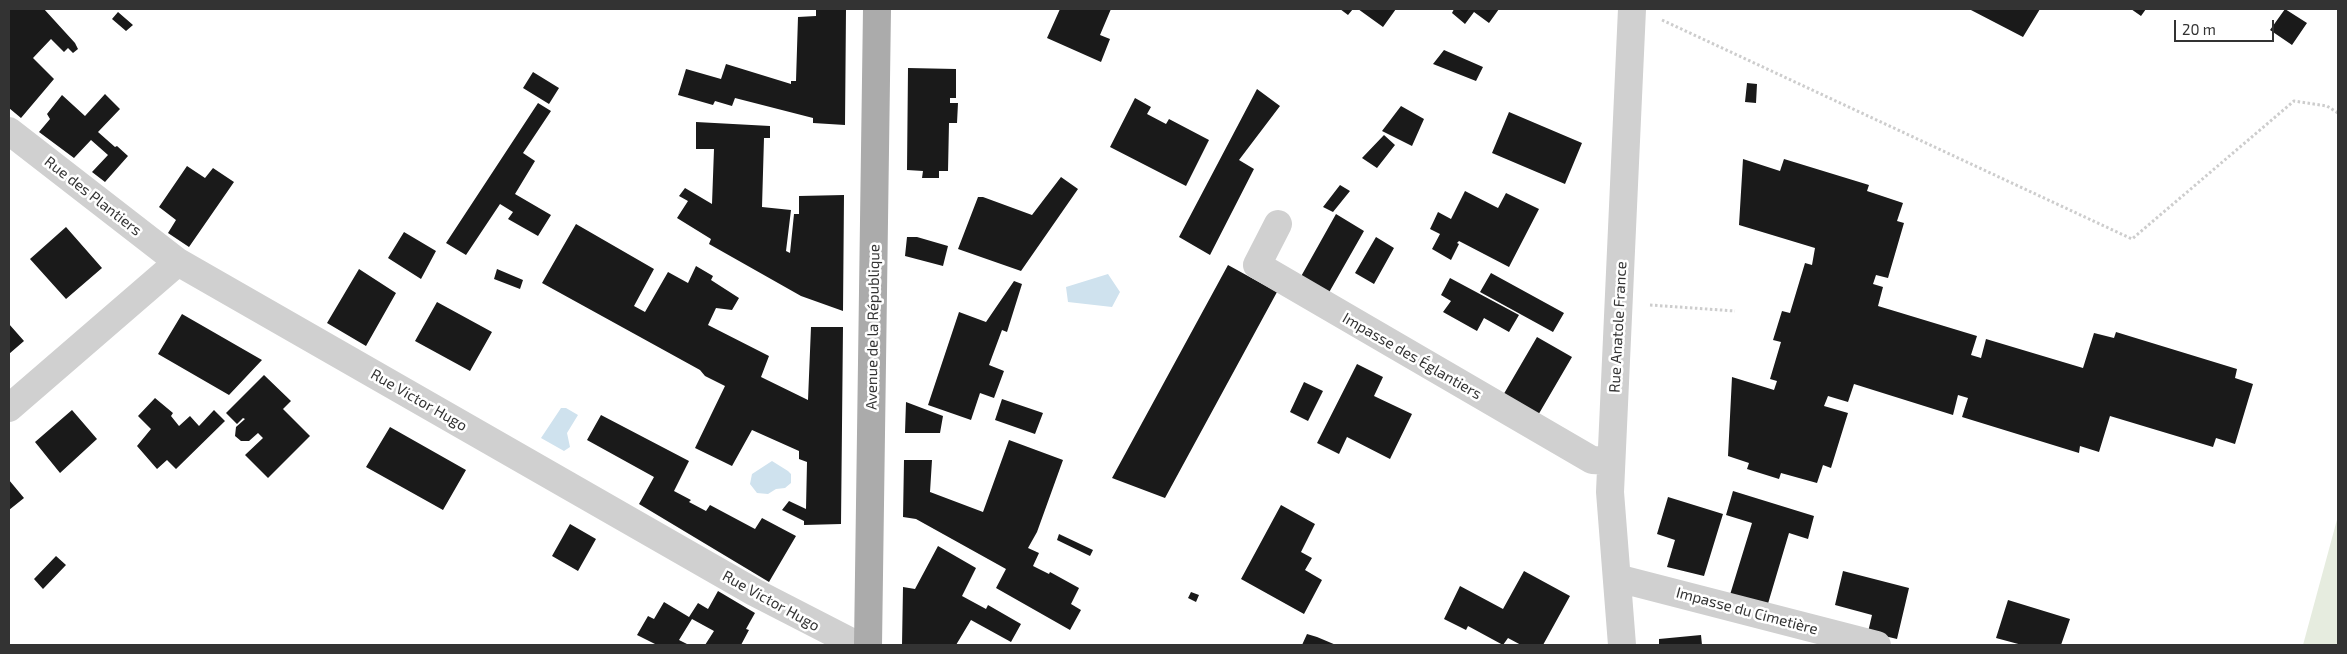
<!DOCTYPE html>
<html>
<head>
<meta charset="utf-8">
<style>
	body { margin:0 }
	#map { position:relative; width:2347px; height:654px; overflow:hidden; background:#fff; font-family:"Exo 2",sans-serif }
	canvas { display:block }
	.frame { position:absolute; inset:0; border:10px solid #333; pointer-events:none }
	.scale { position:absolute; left:2174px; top:20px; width:100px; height:22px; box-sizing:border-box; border:2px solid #333; border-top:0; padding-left:6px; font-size:15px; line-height:18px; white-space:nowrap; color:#333; -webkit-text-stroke:4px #fff; paint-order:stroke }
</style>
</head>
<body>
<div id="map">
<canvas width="2347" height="654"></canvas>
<div class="frame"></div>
<div class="scale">20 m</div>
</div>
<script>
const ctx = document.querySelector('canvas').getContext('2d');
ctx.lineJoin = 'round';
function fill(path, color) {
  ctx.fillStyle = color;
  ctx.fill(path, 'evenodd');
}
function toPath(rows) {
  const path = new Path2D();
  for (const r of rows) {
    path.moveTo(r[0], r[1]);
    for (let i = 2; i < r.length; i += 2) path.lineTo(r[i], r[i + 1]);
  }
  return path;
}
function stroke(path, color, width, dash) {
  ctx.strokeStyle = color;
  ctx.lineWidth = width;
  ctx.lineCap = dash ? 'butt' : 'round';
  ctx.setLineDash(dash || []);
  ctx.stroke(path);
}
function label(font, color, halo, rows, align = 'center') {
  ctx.font = font + ' "Exo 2",sans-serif';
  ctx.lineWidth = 5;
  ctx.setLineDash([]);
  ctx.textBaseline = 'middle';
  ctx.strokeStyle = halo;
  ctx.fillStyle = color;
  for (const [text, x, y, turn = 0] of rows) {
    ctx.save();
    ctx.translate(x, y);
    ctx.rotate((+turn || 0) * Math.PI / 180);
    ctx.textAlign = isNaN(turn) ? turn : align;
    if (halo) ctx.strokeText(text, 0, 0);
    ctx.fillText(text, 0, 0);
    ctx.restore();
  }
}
const green = toPath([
	[2338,516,2338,645,2303,645]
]);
const water = toPath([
	[1108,274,1120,292,1112,307,1068,302,1066,287],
	[561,408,566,408,578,415,567,433,570,447,564,451,541,438],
	[772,461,788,471,791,474,791,483,785,488,776,489,768,494,757,493,750,484,752,474]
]);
const building = toPath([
	[9,9,44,9,75,43,78,49,73,53,68,48,64,52,51,39,33,58,54,79,21,118,9,108],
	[816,9,846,9,845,125,813,123,813,118,735,98,732,106,715,101,713,105,678,95,686,69,721,79,726,64,791,84,791,81,796,81,798,17,816,16],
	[1060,9,1111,9,1100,35,1110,39,1101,62,1047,38],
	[1340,9,1353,9,1348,15],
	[1358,9,1396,9,1383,27],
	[1454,9,1499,9,1489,23,1474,12,1465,24,1452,13],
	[1969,9,2040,9,2023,37],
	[2131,9,2146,9,2141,16],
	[2285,9,2307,23,2292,45,2270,30],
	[118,12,133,25,126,31,112,19],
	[1444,50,1483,67,1476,81,1433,64],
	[908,68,956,69,956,98,950,98,950,103,958,103,957,123,949,123,948,171,939,171,939,178,922,178,923,171,907,170],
	[533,72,559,88,549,104,523,88],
	[1747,83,1757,84,1756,103,1745,102],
	[1257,89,1280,106,1239,160,1254,169,1210,255,1179,237],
	[105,94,120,109,98,132,115,147,117,146,128,156,105,182,92,172,108,155,91,140,74,158,39,132,50,119,47,114,62,95,85,116],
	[1135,98,1151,107,1147,114,1166,124,1169,119,1209,140,1186,186,1110,147],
	[538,103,551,111,523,153,535,161,515,194,551,215,538,236,508,219,513,212,500,204,466,255,446,243],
	[1401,106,1424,119,1412,146,1382,131],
	[1509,112,1582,143,1565,184,1492,153],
	[696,122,770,126,770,138,764,138,762,207,791,210,786,251,790,253,794,214,799,214,799,196,844,195,843,311,801,296,709,244,711,239,677,218,688,201,679,196,685,188,712,204,714,149,696,149],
	[1384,135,1395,145,1377,168,1362,158],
	[1743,159,1780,171,1784,159,1869,185,1867,191,1903,203,1897,221,1904,223,1888,278,1876,275,1873,284,1883,287,1878,306,1977,336,1971,355,1981,358,1986,339,2083,368,2094,333,2114,338,2116,332,2237,369,2235,378,2253,384,2235,444,2216,438,2213,447,2110,416,2099,452,2080,446,2079,453,1962,417,1968,398,1958,395,1953,415,1854,384,1848,402,1828,396,1824,406,1848,413,1831,468,1823,465,1817,483,1781,473,1779,479,1747,469,1749,463,1728,456,1732,377,1774,390,1777,381,1770,379,1781,342,1773,340,1782,311,1790,313,1805,263,1812,265,1815,248,1739,225],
	[187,166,205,178,213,168,234,182,189,247,168,233,176,220,159,207],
	[1061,177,1078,189,1021,271,958,249,978,197,983,197,1032,215],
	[1340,185,1350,191,1333,212,1323,207],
	[1465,191,1498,208,1506,193,1539,209,1509,267,1459,241,1457,243,1459,244,1451,260,1432,249,1440,234,1430,229,1438,212,1451,219],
	[1336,214,1364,231,1327,296,1299,280],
	[576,224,654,269,634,306,645,312,668,272,688,283,696,266,713,276,711,280,739,298,732,310,716,308,708,325,769,356,761,377,808,400,811,327,843,327,841,524,804,525,804,521,782,510,789,501,806,509,807,462,799,459,799,451,752,430,732,466,695,448,725,386,705,376,700,370,542,283],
	[66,227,102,268,66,299,30,259],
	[404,232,436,251,421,279,388,258],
	[907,237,917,237,948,246,943,266,905,256],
	[1376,237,1394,248,1374,284,1355,273],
	[1228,265,1277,292,1165,498,1112,478],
	[359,269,396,293,366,346,327,323],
	[497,269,523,280,520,289,494,279],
	[1491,273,1564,313,1553,332,1480,292],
	[1450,278,1519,315,1509,332,1484,318,1477,331,1443,312,1451,301,1441,295],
	[1014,281,1022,284,1007,332,1002,330,989,365,1004,371,994,398,980,393,971,420,928,405,959,312,986,322],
	[437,302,492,332,470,371,415,341],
	[182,314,262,360,229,395,158,354],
	[9,324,24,341,9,354],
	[1537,337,1572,357,1537,417,1502,397],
	[1357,364,1383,377,1374,396,1412,414,1390,459,1347,437,1339,454,1317,443],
	[264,375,291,401,283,409,310,436,268,478,245,455,263,438,258,433,249,441,241,441,235,436,236,427,245,419,243,418,237,424,226,413],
	[1304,382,1323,391,1308,421,1290,412],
	[155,398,173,413,171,416,179,426,190,416,199,426,214,410,225,421,176,469,167,460,157,469,137,446,151,429,138,416],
	[1002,399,1043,413,1035,434,995,420],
	[906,402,943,416,940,433,905,433],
	[72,410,97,439,60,473,35,442],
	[601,415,689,461,674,491,691,500,689,502,706,511,710,505,755,529,762,518,796,536,769,582,639,504,654,477,587,440],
	[390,427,466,470,443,510,366,467],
	[1009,440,1063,460,1037,532,1028,548,1039,553,1033,566,1049,574,1050,572,1079,588,1071,604,1081,610,1070,630,996,588,1006,569,916,519,903,517,904,460,932,460,930,492,983,512],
	[9,480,24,498,9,510],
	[1733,491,1814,516,1808,539,1789,533,1767,607,1729,598,1752,523,1726,515],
	[1668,497,1723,514,1704,576,1667,567,1675,540,1657,534],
	[1281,505,1315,524,1301,552,1312,558,1305,570,1322,580,1304,614,1241,579],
	[570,524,596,539,578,571,552,556],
	[1059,534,1093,550,1090,556,1057,540],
	[938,546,976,568,962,596,986,609,988,605,1021,624,1011,642,971,620,956,645,902,645,903,587,915,589],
	[56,556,66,565,43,589,34,579],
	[1524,571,1570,596,1543,645,1521,645,1508,638,1503,645,1468,626,1466,630,1444,619,1460,586,1503,609],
	[1843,571,1909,588,1897,639,1868,632,1872,615,1835,605],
	[718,591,755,613,746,629,749,630,741,645,705,645,714,631,692,619,679,640,689,645,657,645,637,635,648,616,654,619,664,602,689,617,698,603,708,609],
	[1191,592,1199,595,1196,602,1188,598],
	[2008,600,2070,619,2061,645,2022,645,1996,638],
	[1307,634,1317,637,1336,645,1302,645],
	[1701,635,1702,645,1659,645,1659,639]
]);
const path = toPath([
	[1662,20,2132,239,2294,101,2327,106,2338,113],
	[1650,305,1735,311]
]);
const minor = toPath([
	[9,131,178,262],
	[1278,224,1257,265,1592,460,1611,461],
	[9,408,178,262,754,592,857,645],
	[1617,578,1877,645],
	[1622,645,1610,492,1632,9]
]);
const major = toPath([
	[868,645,877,9]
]);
const streetNames = [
	["Rue des Plantiers",93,196,38],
	["Avenue de la République",873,327,-89],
	["Rue Anatole France",1618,327,-87],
	["Impasse des Églantiers",1412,356,30],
	["Rue Victor Hugo",419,400,30],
	["Rue Victor Hugo",771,601,29],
	["Impasse du Cimetière",1747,611,15]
];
fill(green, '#e6ecdf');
fill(water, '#cfe2ee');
fill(building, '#1a1a1a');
stroke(path, '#cdcdcd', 3, [2.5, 2.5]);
stroke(minor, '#d0d0d0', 28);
stroke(major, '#ababab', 28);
label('15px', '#333', '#fff', streetNames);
</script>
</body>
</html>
